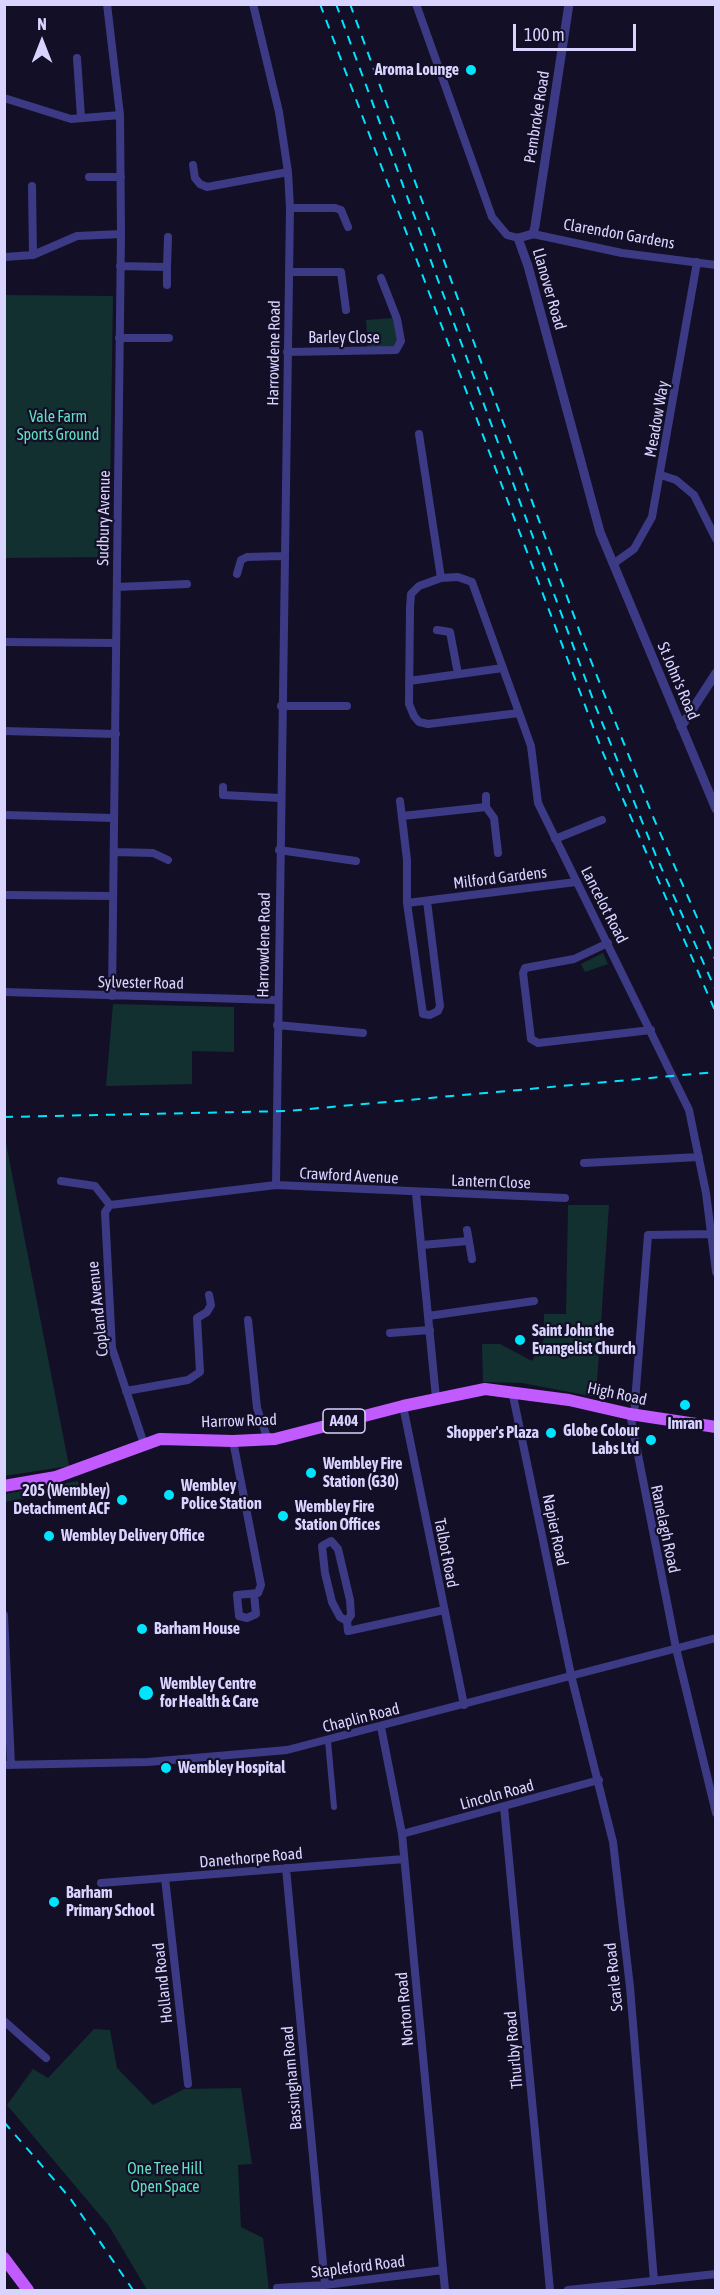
<!DOCTYPE html>
<html>
<head>
<meta charset="utf-8">
<style>
	body { margin:0 }
	#map { position:relative; width:720px; height:2295px; overflow:hidden; background:#130f26; font-family:"Asap Condensed",sans-serif }
	canvas { display:block }
	.frame { position:absolute; inset:0; border:6px solid #d9d4ff; pointer-events:none }
	.north { position:absolute; left:12px; top:12px; width:60px; height:60px; -webkit-text-stroke:4px #130f26; paint-order:stroke; rotate:0deg; font-size:16px; font-weight:700; line-height:24px; text-align:center; color:#d9d4ff }
	.north::after { content:''; display:block; margin:auto; width:21px; height:27px; background:#d9d4ff; clip-path:polygon(50% 0,100% 100%,50% 72%,0 100%) }
	.scale { position:absolute; left:513px; top:24px; width:123px; height:27px; box-sizing:border-box; border:3px solid #d9d4ff; border-top:0; padding-left:8px; font-size:18px; line-height:21px; white-space:nowrap; color:#d9d4ff; -webkit-text-stroke:4px #130f26; paint-order:stroke }
</style>
</head>
<body>
<div id="map">
<canvas width="720" height="2295"></canvas>
<div class="frame"></div>
<div class="north">N</div>
<div class="scale">100 m</div>
</div>
<script>
const ctx = document.querySelector('canvas').getContext('2d');
ctx.lineJoin = 'round';
function fill(path, color) {
  ctx.fillStyle = color;
  ctx.fill(path, 'evenodd');
}
function toPath(rows) {
  const path = new Path2D();
  for (const r of rows) {
    path.moveTo(r[0], r[1]);
    for (let i = 2; i < r.length; i += 2) path.lineTo(r[i], r[i + 1]);
  }
  return path;
}
function stroke(path, color, width, dash) {
  ctx.strokeStyle = color;
  ctx.lineWidth = width;
  ctx.lineCap = dash ? 'butt' : 'round';
  ctx.setLineDash(dash || []);
  ctx.stroke(path);
}
function label(font, color, halo, rows, align = 'center') {
  ctx.font = font + ' "Asap Condensed",sans-serif';
  ctx.lineWidth = 4.5;
  ctx.setLineDash([]);
  ctx.textBaseline = 'middle';
  ctx.strokeStyle = halo;
  ctx.fillStyle = color;
  for (const [text, x, y, turn = 0] of rows) {
    ctx.save();
    ctx.translate(x, y);
    ctx.rotate((+turn || 0) * Math.PI / 180);
    ctx.textAlign = isNaN(turn) ? turn : align;
    if (halo) ctx.strokeText(text, 0, 0);
    ctx.fillText(text, 0, 0);
    ctx.restore();
  }
}
const green = toPath([
	[5,295,113,296,109,557,5,558],
	[394,318,399,338,394,348,367,348,367,336,372,335,367,335,366,320],
	[603,953,608,964,585,972,581,964],
	[113,1004,234,1007,234,1052,192,1051,192,1084,106,1086],
	[5,1138,69,1466,4,1476],
	[568,1205,609,1205,596,1397,522,1383,483,1382,482,1344,500,1344,532,1361,544,1339,544,1314,566,1314],
	[78,1481,79,1487,5,1502,5,1494],
	[94,2029,110,2030,117,2068,153,2105,184,2089,241,2088,252,2164,238,2165,241,2227,263,2238,269,2290,147,2290,109,2226,7,2105,33,2069,48,2078]
]);
const pedestrian = toPath([
	[328,1741,334,1807]
]);
const minor = toPath([
	[107,4,120,115,121,234,112,996],
	[253,4,279,112,288,172,290,208,276,1185],
	[416,4,492,217,507,235,518,238],
	[77,58,81,117],
	[4,98,71,119,120,115],
	[193,165,195,178,200,184,207,187,288,172],
	[89,177,121,177],
	[32,186,33,255],
	[290,208,335,208,341,210,348,227],
	[533,234,622,253,716,265],
	[4,257,33,255,77,236,121,234],
	[120,266,167,267,168,237],
	[167,267,167,285],
	[289,272,341,272,346,310],
	[119,338,169,338],
	[287,352,396,350,401,341,397,319,381,278],
	[419,434,441,578],
	[661,475,676,480,694,495,716,539],
	[613,564,634,549,652,517,697,262],
	[237,574,241,560,247,557,283,556],
	[117,587,187,584],
	[437,630,450,632,458,674],
	[4,642,116,643],
	[409,681,503,668],
	[281,706,347,706],
	[519,713,428,724,419,722,414,716,409,704,410,608,411,594,419,586,441,578,458,577,472,582,531,746,538,803,689,1110,706,1193,716,1272],
	[4,731,116,734],
	[223,787,223,795,280,798],
	[486,796,486,807,494,818,498,853],
	[400,801,407,860,407,903,423,1014,430,1015,438,1011,440,1006,427,901],
	[4,815,114,818],
	[402,816,486,807],
	[555,839,602,820],
	[279,850,356,861],
	[114,852,153,853,168,860],
	[4,895,113,896],
	[407,903,576,882],
	[608,943,574,959,525,968,523,973,531,1039,538,1043,651,1030],
	[4,992,276,1000],
	[277,1025,363,1033],
	[584,1163,699,1157],
	[61,1181,95,1186,110,1205],
	[416,1193,436,1398],
	[110,1205,276,1185,565,1198],
	[110,1205,105,1212,112,1348,144,1444],
	[467,1230,472,1259],
	[422,1245,468,1241],
	[428,1316,534,1301],
	[248,1320,257,1408,268,1440],
	[390,1333,430,1330],
	[126,1391,188,1380,200,1372,197,1318,207,1312,211,1305,209,1295],
	[512,1391,571,1675,613,1842,630,1987,654,2281],
	[403,1406,464,1705],
	[630,1414,676,1648,716,1813],
	[634,1415,648,1235,712,1234],
	[233,1441,261,1585,258,1593,237,1595,239,1616,247,1618,256,1614,254,1594],
	[4,1615,11,1765],
	[347,1621,340,1617,332,1602,325,1573,322,1546,331,1541,338,1549,350,1600,351,1615,347,1621,348,1631,444,1610],
	[381,1727,402,1834,445,2290],
	[4,1765,148,1762,287,1750,716,1638],
	[504,1807,550,2290],
	[402,1834,599,1780],
	[286,1868,325,2285],
	[165,1878,188,2084],
	[101,1883,404,1859],
	[4,2021,46,2058],
	[277,2288,325,2285,443,2270],
	[568,2290,716,2274]
]);
const tertiary = toPath([
	[569,4,535,226,533,234,518,238,528,266,600,532,716,809],
	[681,727,716,673]
]);
const primary = toPath([
	[4,1486,56,1477,160,1439,233,1441,275,1439,403,1406,485,1389,569,1400,630,1414,716,1427],
	[4,2258,28,2290]
]);
const rail = toPath([
	[320,4,603,753,716,1013],
	[336,4,595,705,656,856,716,991],
	[350,4,585,646,654,819,716,961],
	[4,1117,287,1111,716,1072],
	[4,2122,70,2198,133,2290]
]);
const markers = [
	[471,70,6,"#00e5ff"],
	[520,1340,6,"#00e5ff"],
	[685,1405,6,"#00e5ff"],
	[551,1433,6,"#00e5ff"],
	[651,1440,6,"#00e5ff"],
	[311,1473,6,"#00e5ff"],
	[169,1495,6,"#00e5ff"],
	[122,1500,6,"#00e5ff"],
	[283,1516,6,"#00e5ff"],
	[49,1536,6,"#00e5ff"],
	[142,1629,6,"#00e5ff"],
	[146,1693,8,"#00e5ff"],
	[166,1768,6,"#00e5ff"],
	[54,1902,6,"#00e5ff"]
];
const shields = [
	[344,1421,42]
];
const shieldNames = [
	["A404",344,1421]
];
const poiNames = [
	["Aroma Lounge",459,70,"right"],
	["Saint John the",532,1331],
	["Evangelist Church",532,1349],
	["Imran",685,1424,"center"],
	["Globe Colour",639,1431,"right"],
	["Labs Ltd",639,1449,"right"],
	["Shopper's Plaza",539,1433,"right"],
	["Wembley Fire",323,1464],
	["Station (G30)",323,1482],
	["Wembley",181,1486],
	["Police Station",181,1504],
	["205 (Wembley)",110,1491,"right"],
	["Detachment ACF",110,1509,"right"],
	["Wembley Fire",295,1507],
	["Station Offices",295,1525],
	["Wembley Delivery Office",61,1536],
	["Barham House",154,1629],
	["Wembley Centre",160,1684],
	["for Health & Care",160,1702],
	["Wembley Hospital",178,1768],
	["Barham",66,1893],
	["Primary School",66,1911]
];
const streetNames = [
	["Pembroke Road",537,117,-81],
	["Clarendon Gardens",619,234,10],
	["Llanover Road",549,289,74],
	["Barley Close",344,338],
	["Harrowdene Road",274,353,-89],
	["Meadow Way",657,419,-80],
	["Sudbury Avenue",104,518,-89],
	["St John's Road",678,681,67],
	["Milford Gardens",500,878,-7],
	["Lancelot Road",604,905,63],
	["Harrowdene Road",264,945,-89],
	["Sylvester Road",141,983,1],
	["Crawford Avenue",349,1176,3],
	["Lantern Close",491,1182,2],
	["Copland Avenue",98,1309,-96],
	["High Road",617,1394,12],
	["Harrow Road",239,1421,-2],
	["Ranelagh Road",665,1529,78],
	["Napier Road",555,1530,78],
	["Talbot Road",446,1553,79],
	["Chaplin Road",361,1718,-14],
	["Lincoln Road",497,1795,-15],
	["Danethorpe Road",251,1858,-5],
	["Scarle Road",614,1977,-96],
	["Holland Road",163,1983,-96],
	["Norton Road",405,2009,-95],
	["Thurlby Road",514,2050,-95],
	["Bassingham Road",292,2078,-95],
	["Stapleford Road",358,2267,-7]
];
const parkNames = [
	["Vale Farm",58,417],
	["Sports Ground",58,435],
	["One Tree Hill",165,2169],
	["Open Space",165,2187]
];
fill(green, '#12302f');
stroke(pedestrian, '#3d3a85', 6);
stroke(minor, '#3d3a85', 8);
stroke(tertiary, '#3d3a85', 9);
stroke(primary, '#c25bff', 12);
stroke(rail, '#00e5ff', 2, [9, 8]);
for (const [x, y, r, color] of markers) {
  const dot = new Path2D();
  dot.arc(x, y, r, 0, 2 * Math.PI);
  ctx.fillStyle = color;
  ctx.fill(dot);
  stroke(dot, '#130f26', 2);
}
for (const [x, y, w] of shields) {
  const box = new Path2D();
  box.roundRect(x - w / 2, y - 12, w, 24, 4.5);
  ctx.fillStyle = '#130f26';
  ctx.fill(box);
  stroke(box, '#d9d4ff', 1.5);
}
label('bold 15px', '#d9d4ff', null, shieldNames);
label('bold 16px', '#d9d4ff', '#130f26', poiNames, 'left');
label('16px', '#d9d4ff', '#130f26', streetNames);
label('16px', '#5fe0c0', '#130f26', parkNames);
</script>
</body>
</html>
